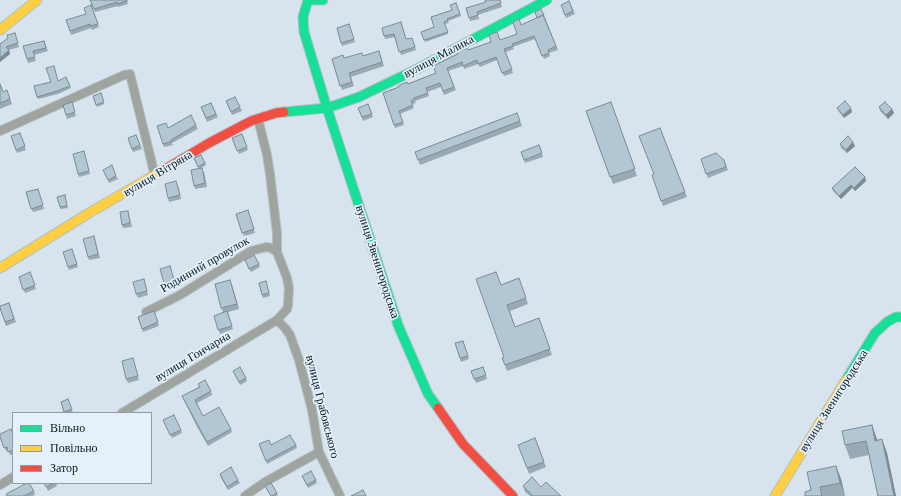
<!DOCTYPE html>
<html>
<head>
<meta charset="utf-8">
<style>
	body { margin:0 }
	#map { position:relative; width:901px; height:496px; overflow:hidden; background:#d7e4ed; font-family:"Times New Roman",serif }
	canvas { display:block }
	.legend { position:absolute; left:12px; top:412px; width:140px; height:72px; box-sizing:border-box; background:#e5f0f9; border:1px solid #8b9ba7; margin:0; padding:5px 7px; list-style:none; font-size:12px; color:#041b2b }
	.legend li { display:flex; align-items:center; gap:8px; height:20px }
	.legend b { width:20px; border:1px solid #8b9ba7 }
</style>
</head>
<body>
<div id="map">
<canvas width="901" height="496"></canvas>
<ul class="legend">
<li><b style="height:5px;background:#16e098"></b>Вільно</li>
<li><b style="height:5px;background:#ffcf43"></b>Повільно</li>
<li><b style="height:5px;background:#f24e42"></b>Затор</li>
</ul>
</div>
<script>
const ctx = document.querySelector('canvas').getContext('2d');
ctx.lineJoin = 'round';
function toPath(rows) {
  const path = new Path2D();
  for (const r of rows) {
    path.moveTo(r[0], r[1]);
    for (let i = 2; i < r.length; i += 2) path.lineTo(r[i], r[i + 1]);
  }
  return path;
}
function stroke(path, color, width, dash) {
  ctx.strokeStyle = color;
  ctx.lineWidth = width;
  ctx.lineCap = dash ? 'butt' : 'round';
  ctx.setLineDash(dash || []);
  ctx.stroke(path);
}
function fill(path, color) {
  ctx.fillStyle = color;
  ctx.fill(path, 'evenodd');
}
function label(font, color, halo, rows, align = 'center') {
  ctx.font = font + ' "Times New Roman",serif';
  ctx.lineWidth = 3.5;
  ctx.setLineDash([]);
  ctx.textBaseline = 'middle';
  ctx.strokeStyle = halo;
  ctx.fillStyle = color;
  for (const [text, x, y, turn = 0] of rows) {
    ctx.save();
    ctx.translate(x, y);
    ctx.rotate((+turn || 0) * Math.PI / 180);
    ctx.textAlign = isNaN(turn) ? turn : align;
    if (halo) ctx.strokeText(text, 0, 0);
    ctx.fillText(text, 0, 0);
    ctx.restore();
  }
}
const street = toPath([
	[258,119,267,155,270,174,277,233,277,252,287,278,289,288,288,305,287,309,277,320,285,328,290,335,299,360,312,410,319,452,340,496],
	[0,131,124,75,130,74,155,176],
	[146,312,180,295,251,251,266,247,271,248,277,252],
	[122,413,277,320],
	[0,485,13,477],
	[245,496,265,482,319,452]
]);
const fast = toPath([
	[308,0,303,17,304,32,327,108,398,325,428,394,438,408],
	[308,0,323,0],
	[284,112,327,108,359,97,413,71,547,0],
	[846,380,875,333,887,322,896,317,901,317]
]);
const slow = toPath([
	[0,30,37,0],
	[0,268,89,213,167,168],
	[775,496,846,380]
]);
const jam = toPath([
	[167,168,209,143,251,121,276,113,284,112],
	[438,408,463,444,513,496]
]);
const wall = toPath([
	[90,0,127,0,128,4,118,7,118,6,95,12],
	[500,0,502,7,478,15,479,19,470,21,466,8,486,2],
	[569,1,575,14,566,18,561,5],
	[456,3,461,16,448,21,449,23,445,24,448,34,425,42,421,32,434,27,452,10],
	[91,5,99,27,92,30,91,28,71,35,66,20,86,14],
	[544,15,558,50,549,53,550,56,544,59,535,39,513,47,514,49,506,52,513,73,504,76,497,60,480,67,478,64,464,69,463,66,448,71,456,90,444,95,441,87,427,92,429,96,415,101,416,103,412,104,414,108,400,114,404,125,395,128,383,93,436,73,468,50,500,40,517,34,521,25],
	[349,24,355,42,342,46,337,28],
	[382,28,406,39,412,38,416,50,401,55,395,37,385,39],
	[15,33,19,47,9,50,10,54,0,62,0,44],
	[44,41,48,51,34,55,36,61,28,63,23,46],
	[379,51,384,66,351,77,354,86,342,90,332,59,363,56],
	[66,77,71,88,58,94,38,99,34,86,58,81],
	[0,84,3,92,7,90,12,104,0,109],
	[101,93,104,104,97,107,93,96],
	[226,101,240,107,242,111,232,115],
	[72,102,76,116,67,119,63,105],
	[611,102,637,176,613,184,586,111],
	[211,103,218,117,207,122,201,107],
	[368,104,373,117,363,121,358,108],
	[879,107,892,109,894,113,888,119,880,111],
	[837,108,852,112,844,118,839,112],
	[517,113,522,126,420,165,415,152],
	[196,125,198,129,172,143,173,145,164,147,157,126,168,128],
	[660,128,687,197,663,206,652,175,654,175],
	[20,133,26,150,17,153,11,136],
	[242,134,248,150,239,154,232,138],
	[136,135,142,149,133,152,128,138],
	[840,144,855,146,847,153,841,148],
	[539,145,543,157,525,163,521,152],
	[85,155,90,174,79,177,78,174],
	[201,155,206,165,199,169,194,158],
	[701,159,724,160,728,170,708,178],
	[103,170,116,176,118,179,109,183],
	[204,171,207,187,195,189,194,186],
	[865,177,866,181,855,191,852,188,841,199,833,191,832,188],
	[178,185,181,199,169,202,168,198],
	[38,189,44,209,33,212,26,192],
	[65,195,68,208,60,209,60,207],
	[248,210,255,233,244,236,236,214],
	[129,214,132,227,123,228,122,225],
	[95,240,100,258,89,260,88,257],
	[72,249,78,267,69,270,63,252],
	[245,260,259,264,260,267,251,272],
	[170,266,175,283,165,286,164,283],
	[30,272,36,289,25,293,19,277],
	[519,278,528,304,510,311,515,327,539,318,552,355,507,371,502,358,504,357,501,285],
	[230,280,239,309,228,312,233,329,220,334,214,316,223,312,221,308],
	[145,283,148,295,138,298,136,294],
	[259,283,267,285,270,296,263,298],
	[9,303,16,322,6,326,0,308],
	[154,311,159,326,143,332,138,317],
	[463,341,469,359,461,362,455,343],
	[134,362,139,380,128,383,126,379],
	[483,367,487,379,476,383,471,371],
	[233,371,246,378,247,381,240,385],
	[198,384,211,391,212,395,197,403,203,416,231,429,232,432,208,446,196,425,182,396,199,387],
	[68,399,73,413,64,413,61,402],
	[163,420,181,430,182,433,172,438],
	[872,425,877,440,882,439,887,453,896,496,878,496,869,455,850,459,845,445],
	[13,434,13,454,10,455,8,450,6,451,0,437],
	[535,438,546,467,529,474,518,445],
	[259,444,271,445,296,445,297,448,267,464],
	[836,466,841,479,845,496,805,496],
	[220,474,238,480,240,483,228,490,221,478],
	[302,476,316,480,317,483,308,488],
	[44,483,56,483,57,486,48,491],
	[265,486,277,493,278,495,276,496,271,496],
	[523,486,541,487,561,496,530,496,525,492],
	[34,491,35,495,32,496,7,496]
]);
const shadedWall = toPath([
	[9,50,10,54,0,62,0,58],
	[851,108,852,112,844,118,843,115],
	[892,109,894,113,888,119,886,115],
	[853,142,855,146,847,153,846,150],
	[865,177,866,181,855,191,854,188],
	[851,185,852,188,841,199,839,196],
	[230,280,232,285,239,309,237,304],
	[872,425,877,439,880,454,875,441],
	[882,439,887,453,896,496,894,496],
	[836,466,841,479,845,496,840,483]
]);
const building = toPath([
	[90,0,127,0,127,1,117,4,117,2,94,9,90,0],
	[485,0,500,0,501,3,477,12,478,15,469,18,466,8,486,2,485,0],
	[569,1,573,11,565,15,561,5,569,1],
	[456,3,460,14,447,19,448,20,444,22,448,32,424,40,421,32,434,27,431,17,452,10,450,5,456,3],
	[91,5,98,24,90,26,90,24,70,31,66,20,86,14,84,8,91,5],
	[541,9,544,15,543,15,537,18,535,12,541,9],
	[543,15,556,46,548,50,549,53,542,56,534,36,512,44,513,46,504,49,512,69,502,73,496,57,478,64,477,60,463,66,462,62,447,68,454,87,443,91,440,83,426,88,428,93,414,98,414,99,411,101,413,105,399,111,403,122,394,125,383,93,399,87,398,86,407,82,408,84,436,73,433,66,458,54,457,52,467,48,468,50,491,42,489,35,497,32,500,40,517,34,513,22,519,19,521,25,543,15],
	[401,22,406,39,412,38,415,47,399,52,394,34,384,36,382,28,401,22],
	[349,24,354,39,341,43,337,28,349,24],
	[15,33,18,43,6,47,9,50,0,58,0,44,8,38,7,35,15,33],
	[44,41,46,48,33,51,35,57,27,59,23,46,44,41],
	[379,51,382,62,349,73,352,82,340,86,332,59,343,55,344,58,362,53,363,56,379,51],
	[54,66,58,81,66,77,70,86,57,91,37,97,34,86,51,82,46,68,54,66],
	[0,84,3,92,7,90,10,99,0,103,0,84],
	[101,93,104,102,96,105,93,96,101,93],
	[235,97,240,107,231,112,226,101,235,97],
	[845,101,851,108,843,115,837,108,845,101],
	[72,102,75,112,66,115,63,105,72,102],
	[611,102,635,169,610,177,586,111,611,102],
	[885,102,892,109,886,115,879,107,885,102],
	[211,103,216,114,206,118,201,107,211,103],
	[368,104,372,114,362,117,358,108,368,104],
	[517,113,520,121,418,160,415,152,517,113],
	[191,115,196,125,171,140,172,141,163,144,157,126,166,123,168,128,191,115],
	[660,128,685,192,661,201,652,175,654,174,639,136,660,128],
	[20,133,25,146,16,150,11,136,20,133],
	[242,134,247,147,237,151,232,138,242,134],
	[136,135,140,145,132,149,128,138,136,135],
	[848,136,853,142,846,150,840,144,848,136],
	[539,145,542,153,524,160,521,152,539,145],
	[84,151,89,171,78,174,73,154,84,151],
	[716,153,724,160,726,167,706,174,701,159,716,153],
	[201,155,205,163,198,167,194,158,201,155],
	[112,165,116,176,108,180,103,170,112,165],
	[855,167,865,177,854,188,851,185,839,196,832,188,855,167],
	[202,168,205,183,194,186,191,170,202,168],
	[176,181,180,195,168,198,165,184,176,181],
	[38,189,43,205,31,209,26,192,38,189],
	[65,195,67,206,60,207,57,197,65,195],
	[248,210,254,229,242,233,236,214,248,210],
	[128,211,130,223,122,225,120,212,128,211],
	[94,236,98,254,88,257,83,239,94,236],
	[72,249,77,264,68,267,63,252,72,249],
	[254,255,259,264,249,269,245,260,254,255],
	[170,266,174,280,164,283,160,269,170,266],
	[30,272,35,285,23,290,19,277,30,272],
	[496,272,501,285,519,278,526,298,507,305,515,327,539,318,550,349,505,365,502,358,504,357,476,279,496,272],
	[144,279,147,291,136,294,133,282,144,279],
	[230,280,237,304,221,308,215,284,230,280],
	[266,281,269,293,262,295,259,283,266,281],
	[9,303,14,319,5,322,0,308,0,306,9,303],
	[154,311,158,322,142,329,138,317,154,311],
	[227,311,232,326,218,330,214,316,227,311],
	[463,341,468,356,460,358,455,343,463,341],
	[133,358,138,376,126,379,122,361,133,358],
	[240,367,246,378,239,382,233,371,240,367],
	[483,367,486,375,474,379,471,371,483,367],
	[205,380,211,391,195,400,203,416,219,407,231,429,207,442,182,396,200,387,198,384,205,380],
	[68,399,72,409,64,412,61,402,68,399],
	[174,415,181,430,170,435,163,420,174,415],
	[872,425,875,441,882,439,894,496,878,496,866,441,845,445,842,431,872,425],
	[11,429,13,434,13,450,8,452,7,447,4,448,0,437,0,434,11,429],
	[290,435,296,445,266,461,259,444,269,440,271,445,290,435],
	[535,438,544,462,527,468,518,445,535,438],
	[836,466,840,483,820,487,822,496,805,496,805,492,811,490,807,472,836,466],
	[231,467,238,480,227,487,220,474,231,467],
	[311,471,316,480,307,485,302,476,311,471],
	[532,477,541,487,546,482,561,496,533,496,523,486,532,477],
	[27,483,29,483,34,491,24,496,7,496,6,494,27,483],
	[44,483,55,483,46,487,44,483],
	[271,483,277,493,272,496,271,496,265,486,271,483],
	[363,490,366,496,351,496,363,490]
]);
const streetNames = [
	["вулиця Малика",439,57,-28],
	["вулиця Вітряна",158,174,-31],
	["вулиця Звенигородська",377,262,72],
	["Родинний провулок",205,265,-30],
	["вулиця Гончарна",193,357,-31],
	["вулиця Звенигородська",834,401,-58],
	["вулиця Грабовського",322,407,76]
];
stroke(street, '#b3bfc8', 10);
stroke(fast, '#b3bfc8', 11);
stroke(slow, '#b3bfc8', 11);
stroke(jam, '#b3bfc8', 11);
stroke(street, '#9fa49f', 8);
stroke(fast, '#16e098', 9);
stroke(slow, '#ffcf43', 9);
stroke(jam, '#f24e42', 9);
fill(wall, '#9aaab5');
fill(shadedWall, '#7d8b94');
fill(building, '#b3c6d3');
stroke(building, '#7d8b94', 1);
label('12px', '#041b2b', '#e5f0f9', streetNames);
</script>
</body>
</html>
